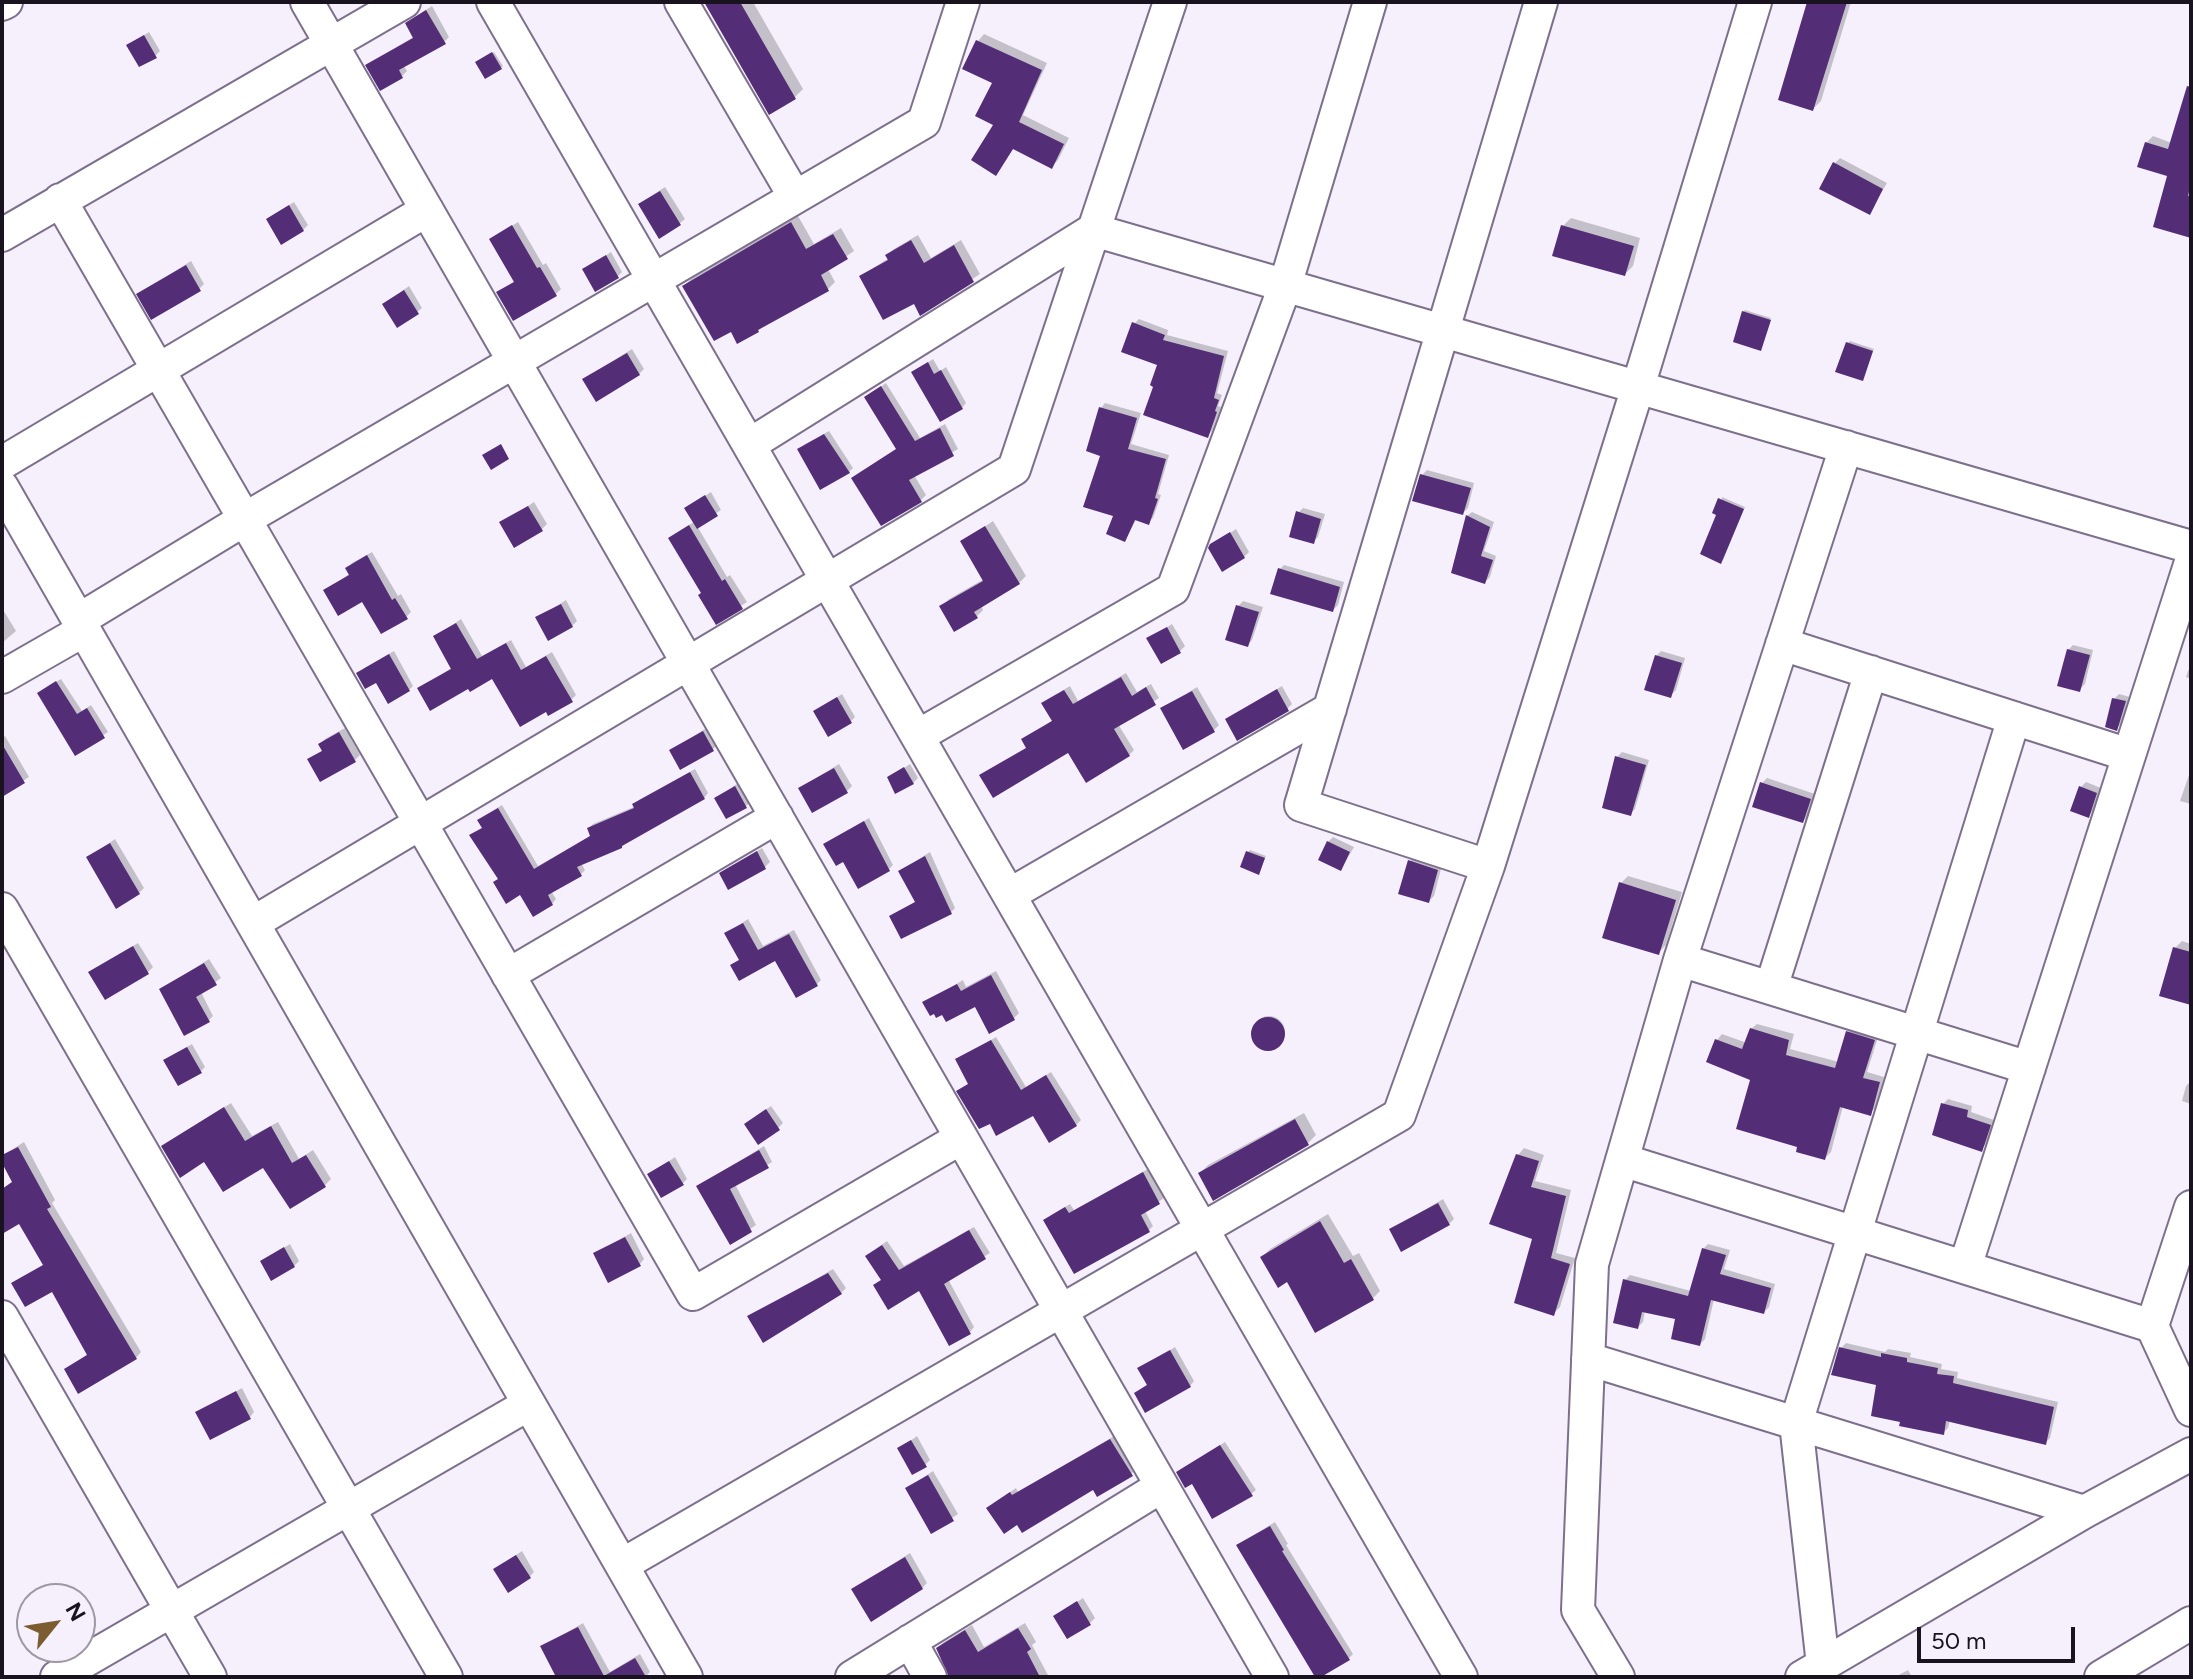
<!DOCTYPE html>
<html>
<head>
<meta charset="utf-8">
<style>
	body { margin:0 }
	#map { position:relative; width:2193px; height:1679px; overflow:hidden; background:#f6f0fd; font-family:Figtree,sans-serif }
	canvas { display:block }
	.frame { position:absolute; inset:0; border:4px solid #18131e; pointer-events:none }
	.north { position:absolute; left:16px; top:1583px; width:80px; height:80px; box-sizing:border-box; background:#f6f0fd; border:2px solid #9d98a4; border-radius:50%; rotate:60deg; font-size:22px; font-weight:700; line-height:32px; text-align:center; color:#18131e }
	.north::after { content:''; display:block; margin:auto; width:28px; height:36px; background:#7c5d32; clip-path:polygon(50% 0,100% 100%,50% 72%,0 100%) }
	.scale { position:absolute; left:1917px; top:1627px; width:158px; height:36px; box-sizing:border-box; border:4px solid #18131e; border-top:0; padding-left:10px; font-size:24px; line-height:28px; white-space:nowrap; color:#18131e; -webkit-text-stroke:6px #f6f0fd; paint-order:stroke }
</style>
</head>
<body>
<div id="map">
<canvas width="2193" height="1679"></canvas>
<div class="frame"></div>
<div class="north">N</div>
<div class="scale">50 m</div>
</div>
<script>
const ctx = document.querySelector('canvas').getContext('2d');
ctx.lineJoin = 'round';
function fill(path, color) {
  ctx.fillStyle = color;
  ctx.fill(path, 'evenodd');
}
function toPath(rows) {
  const path = new Path2D();
  for (const r of rows) {
    if (r.length === 3) {
      path.moveTo(r[0] + r[2], r[1]);
      path.arc(r[0], r[1], r[2], 0, 2 * Math.PI);
      continue;
    }
    path.moveTo(r[0], r[1]);
    for (let i = 2; i < r.length; i += 2) path.lineTo(r[i], r[i + 1]);
  }
  return path;
}
function stroke(path, color, width, dash) {
  ctx.strokeStyle = color;
  ctx.lineWidth = width;
  ctx.lineCap = dash ? 'butt' : 'round';
  ctx.setLineDash(dash || []);
  ctx.stroke(path);
}
const shadow = toPath([
	[707,2,753,2,803,89,795,97,770,112],
	[1809,2,1851,2,1821,101,1813,109],
	[432,6,449,37,444,42,403,65,407,71,402,76,368,65,415,36,412,19],
	[149,32,160,51,155,56,129,45],
	[984,34,1047,63,1023,115,1069,138,1058,160,1052,166,1014,147,996,174,995,82,965,68,978,41],
	[494,52,503,66,501,68,479,60],
	[2191,79,2191,236,2169,175,2146,143,2153,136,2172,143],
	[1840,158,1887,183,1869,213,1835,163],
	[665,187,685,219,680,223,645,200],
	[294,202,308,225,303,230,268,219],
	[798,216,814,244,841,228,854,251,828,269,835,282,828,289,765,324,758,331,732,329,684,286,691,279],
	[1571,218,1640,238,1633,266,1625,274,1563,226],
	[518,222,543,265,546,263,561,289,556,294,499,292,515,281,491,239],
	[918,235,931,258,961,240,980,274,921,313,914,302,861,276,889,258,887,255,894,249],
	[611,252,622,272,617,277,585,269],
	[191,261,204,284,199,289,139,294],
	[409,286,422,308,417,312,384,304],
	[1745,310,1771,318,1761,349,1743,312],
	[1139,319,1168,330,1167,335,1228,351,1217,393,1222,395,1218,406,1221,407,1212,431,1207,436,1156,385,1159,364,1134,324],
	[1850,341,1874,349,1862,379,1848,343],
	[632,349,644,369,639,374,590,375],
	[933,359,940,371,946,367,966,403,962,408,914,372],
	[886,383,920,438,945,424,958,449,914,475,926,495,921,500,853,478,898,448,866,397],
	[1105,403,1141,413,1131,444,1169,455,1158,494,1161,495,1153,518,1148,522,1137,518,1125,540,1116,515,1102,454,1101,408],
	[829,431,853,468,849,472,804,445],
	[1427,470,1474,483,1468,508,1463,513,1422,475],
	[711,492,721,510,697,526,727,577,730,575,747,602,716,622,703,592,670,538,695,521,687,508],
	[1722,497,1745,507,1723,560,1719,514],
	[534,502,547,524,542,529,502,523],
	[1303,508,1325,514,1318,537,1313,542,1298,513],
	[1472,512,1494,522,1484,551,1496,556,1490,577,1485,582,1467,516],
	[993,521,1026,576,1019,583,981,605,983,610,976,617,942,606,949,599,984,579,962,542],
	[1236,529,1249,552,1244,557,1212,545],
	[372,552,398,596,401,594,411,612,406,617,363,599,326,590,351,573,348,568,352,563],
	[1284,565,1344,582,1338,605,1333,610,1279,570],
	[566,600,577,621,572,626,538,618],
	[1243,601,1263,607,1252,640,1248,645,1238,606],
	[2,608,16,631,2,643],
	[461,619,482,656,511,640,526,667,552,652,576,695,571,700,493,677,468,686,419,689,453,667,435,637],
	[1172,624,1185,646,1180,651,1149,639],
	[2073,645,2093,650,2085,684,2080,689,2068,650],
	[394,651,413,686,409,690,363,669],
	[1661,651,1685,658,1676,690,1671,695,1656,656],
	[2191,663,2191,679,2186,677],
	[1126,673,1137,692,1151,684,1159,698,1118,724,1134,750,1129,755,1028,747,1024,739,1053,720,1044,703,1048,699,1070,686,1078,701],
	[61,679,82,711,91,705,108,732,76,753,44,689],
	[1282,686,1292,704,1287,709,1227,719],
	[1197,687,1219,725,1214,730,1162,709],
	[842,694,855,717,850,722,816,711],
	[2119,694,2130,697,2121,724,2116,729,2114,699],
	[708,727,718,744,713,749,672,750],
	[345,728,360,755,355,760,310,759,323,750,320,744,325,739],
	[5,736,29,777,2,794,2,738],
	[1622,752,1649,760,1635,809,1630,814,1605,806,1617,757],
	[839,764,852,786,847,791,800,788],
	[910,764,918,778,913,783,889,778],
	[695,769,708,793,704,798,581,863,585,870,581,874,551,891,556,899,552,904,521,892,499,878,472,835,484,827,480,820,484,816,502,805,538,866,592,835,589,828,593,824,636,806,639,800],
	[2191,769,2191,804,2180,801],
	[1767,778,1815,794,1808,816,1803,821,1762,783],
	[740,782,751,801,746,806,716,798],
	[2086,782,2101,788,2094,810,2089,815,2081,787],
	[869,818,893,865,888,870,844,859,826,844],
	[1333,837,1354,847,1341,869,1328,842],
	[115,839,144,888,139,893,89,857],
	[762,848,770,862,765,867,722,873],
	[1250,850,1266,856,1260,870,1248,852],
	[930,852,955,908,950,913,891,917,917,901,900,871],
	[1415,856,1442,865,1434,896,1429,901,1410,861],
	[1628,876,1682,892,1666,945,1658,953,1620,884],
	[748,919,763,946,794,930,821,980,816,985,776,958,733,965,741,959,727,933],
	[2182,941,2191,944,2191,1003,2175,948],
	[138,943,153,967,148,972,96,968],
	[209,959,221,978,201,992,213,1016,208,1021,162,989],
	[996,971,1019,1013,1014,1018,976,1004,943,1012,925,1003,963,980,966,987],
	[1269,1032,16],
	[1757,1024,1794,1034,1790,1049,1839,1062,1848,1032,1854,1027,1879,1034,1867,1072,1884,1077,1876,1107,1870,1113,1843,1106,1831,1152,1825,1158,1800,1145,1752,1079,1717,1040,1722,1034,1747,1043,1751,1029],
	[996,1037,1026,1087,1051,1072,1081,1120,1076,1125,1034,1113,991,1121,959,1091,970,1083,958,1060],
	[192,1044,205,1067,201,1071,171,1056],
	[2191,1081,2191,1104,2182,1101,2186,1086],
	[1948,1099,1972,1106,1971,1112,1994,1120,1986,1144,1981,1149,1943,1104],
	[231,1103,252,1136,278,1122,299,1159,313,1150,331,1179,325,1185,263,1166,205,1159,170,1141],
	[771,1106,783,1123,778,1128,746,1124],
	[1304,1113,1316,1135,1308,1143,1214,1198,1200,1173,1208,1165],
	[24,1142,55,1200,52,1203,141,1352,136,1358,66,1369,88,1354,53,1289,14,1284,45,1264,20,1222,2,1231,2,1189,14,1181,2,1156],
	[764,1146,772,1162,735,1184,756,1225,731,1242,699,1186],
	[1524,1148,1544,1155,1535,1181,1571,1190,1556,1253,1575,1258,1560,1307,1554,1313,1518,1155],
	[675,1157,687,1179,682,1184,649,1175],
	[1148,1169,1164,1198,1145,1211,1153,1226,1149,1230,1050,1216,1070,1204,1074,1210],
	[1443,1199,1454,1219,1449,1224,1391,1230],
	[1328,1214,1353,1256,1359,1253,1380,1291,1372,1299,1287,1280,1262,1257,1270,1249],
	[974,1227,990,1253,948,1279,974,1327,970,1332,919,1288,883,1279,872,1252,887,1241,904,1266],
	[631,1233,644,1259,640,1264,595,1254],
	[290,1244,299,1261,294,1266,262,1261],
	[1708,1244,1730,1250,1724,1269,1775,1284,1769,1307,1764,1312,1714,1299,1705,1339,1700,1344,1677,1318,1645,1310,1643,1322,1638,1327,1625,1280,1630,1275,1691,1291,1703,1249],
	[833,1269,846,1288,841,1293,750,1317],
	[1846,1343,1885,1352,1888,1349,1911,1353,1910,1357,1942,1364,1941,1369,1958,1372,1957,1378,2058,1402,2050,1438,2045,1443,1950,1420,1948,1428,1943,1433,1902,1420,1878,1383,1841,1348],
	[1175,1347,1194,1381,1190,1386,1136,1393,1148,1384,1139,1369],
	[242,1388,254,1412,250,1417,198,1413],
	[1116,1435,1136,1469,1131,1474,1093,1487,1018,1522,994,1503,1016,1488,1018,1492],
	[917,1436,930,1460,925,1465,899,1449],
	[1225,1442,1256,1490,1251,1494,1183,1468],
	[933,1471,958,1514,932,1531,908,1488],
	[1275,1522,1288,1544,1286,1545,1353,1654,1348,1659,1244,1541],
	[522,1551,534,1572,529,1577,501,1565],
	[910,1553,927,1583,922,1588,854,1589],
	[1083,1598,1095,1618,1090,1623,1056,1616],
	[583,1623,610,1672,640,1654,650,1672,645,1677,559,1677,542,1647],
	[1025,1623,1036,1642,1032,1645,1049,1677,949,1677,938,1648,944,1642,972,1625,984,1647],
	[1908,1670,1912,1677,1895,1677]
]);
const building = toPath([
	[704,2,740,2,796,99,769,115],
	[1807,2,1847,2,1813,111,1778,100],
	[426,10,446,44,399,70,403,78,380,91,365,65,413,38,405,23],
	[144,35,157,58,139,67,126,45],
	[976,40,1042,70,1019,122,1064,144,1052,169,1013,149,996,176,971,160,993,125,975,116,992,83,962,69],
	[492,52,502,69,485,79,475,62],
	[2187,86,2191,87,2191,183,2188,196,2191,196,2191,238,2153,227,2167,176,2137,167,2145,142,2168,149],
	[1833,162,1883,189,1870,215,1819,189],
	[660,191,681,225,659,239,638,204],
	[289,205,304,231,281,245,266,219],
	[791,222,806,249,833,234,848,259,821,275,829,291,758,330,759,332,737,344,731,332,714,341,682,286],
	[512,225,537,268,540,267,557,296,513,321,496,292,514,282,489,239],
	[1561,225,1634,246,1625,276,1552,256],
	[911,240,924,263,954,245,974,282,920,316,914,304,883,320,859,276,888,260,885,255],
	[606,255,619,278,595,292,582,269],
	[186,265,201,291,151,320,136,294],
	[404,290,419,314,397,328,382,304],
	[1742,311,1771,320,1761,351,1733,342],
	[1132,322,1165,335,1163,340,1224,356,1214,398,1219,400,1215,411,1217,412,1208,438,1143,415,1153,387,1150,385,1157,365,1121,352],
	[1846,342,1873,351,1863,381,1835,372],
	[627,353,640,375,596,402,582,379],
	[928,362,934,374,941,370,963,409,940,422,911,372],
	[881,386,915,441,940,428,954,456,909,480,922,502,881,526,851,478,896,449,864,397],
	[1099,407,1137,418,1128,449,1166,459,1155,498,1158,499,1149,525,1135,520,1125,542,1106,534,1113,516,1083,507,1100,456,1086,451],
	[824,434,850,473,820,490,797,449],
	[501,444,509,459,491,470,482,455],
	[1420,474,1471,488,1463,515,1412,501],
	[705,495,718,516,697,529,684,508],
	[1718,498,1744,509,1721,564,1700,554,1716,515,1712,513],
	[528,506,543,531,514,548,499,522],
	[1296,511,1321,519,1314,544,1289,537],
	[1466,515,1490,527,1481,556,1493,560,1485,584,1451,573],
	[689,525,722,581,725,579,743,609,716,625,698,595,701,593,668,538],
	[985,526,1020,584,974,612,978,618,954,632,939,606,983,581,960,541],
	[1230,532,1245,558,1222,572,1208,548,1210,544],
	[367,555,392,600,395,598,408,619,381,634,362,602,338,616,323,590,349,575,345,568],
	[1278,568,1340,587,1333,612,1270,594],
	[561,604,573,627,548,641,535,617],
	[1236,605,1259,612,1248,647,1225,640],
	[456,623,477,659,506,643,521,670,546,656,573,702,548,716,546,712,520,727,492,679,470,692,468,689,430,711,417,688,451,669,433,636],
	[1167,627,1181,653,1161,664,1146,638],
	[2067,649,2090,655,2080,692,2057,686],
	[389,654,410,691,388,704,376,683,365,689,356,673],
	[1655,655,1682,663,1671,698,1644,690],
	[1121,677,1132,696,1146,687,1156,705,1114,729,1130,756,1086,783,1068,753,993,798,979,775,1026,748,1021,739,1052,721,1041,703,1064,690,1073,704],
	[56,681,77,714,87,708,105,738,75,756,37,693],
	[1277,689,1289,711,1237,741,1225,719],
	[1192,691,1215,732,1183,750,1160,708],
	[837,697,852,723,828,737,813,711],
	[2112,698,2126,701,2117,731,2105,727],
	[703,731,714,751,680,770,669,750],
	[339,732,356,762,320,782,307,759,322,751,318,744],
	[2,744,25,783,2,797],
	[1615,756,1646,765,1631,816,1602,808],
	[904,767,914,784,895,794,887,777],
	[834,768,848,793,812,813,798,788],
	[690,772,705,799,622,846,622,848,577,867,582,876,548,895,553,905,533,917,520,895,506,904,493,882,498,879,469,835,482,828,477,820,498,808,534,869,590,836,587,828,634,808,632,804],
	[1760,782,1811,799,1803,823,1752,807],
	[735,786,747,808,726,819,714,798],
	[2079,786,2097,793,2089,818,2070,811],
	[864,821,890,871,858,889,843,862,836,866,823,844],
	[1327,841,1350,852,1341,871,1318,860],
	[110,843,140,894,116,909,86,857],
	[757,851,766,869,728,890,719,873],
	[1246,851,1265,858,1259,875,1240,867],
	[925,856,952,914,901,939,889,916,915,902,898,871],
	[1408,860,1438,870,1429,903,1398,894],
	[1619,882,1676,900,1659,955,1602,938],
	[743,923,758,950,789,934,818,986,796,998,775,961,739,981,730,965,739,960,724,933],
	[133,946,149,974,105,1000,88,972],
	[2173,947,2191,952,2191,1005,2159,996],
	[204,963,217,985,196,997,210,1022,184,1036,159,989],
	[991,975,1015,1020,989,1034,975,1007,946,1022,942,1015,936,1018,934,1014,930,1016,922,1002,957,984,961,991],
	[1268,1034,17],
	[1750,1028,1789,1040,1786,1055,1835,1068,1846,1031,1875,1040,1863,1078,1880,1082,1871,1116,1840,1107,1825,1160,1796,1152,1797,1147,1736,1129,1750,1080,1706,1062,1715,1039,1742,1049],
	[991,1040,1021,1090,1046,1075,1077,1126,1049,1143,1033,1116,996,1136,990,1124,979,1129,956,1091,968,1084,955,1059],
	[187,1047,202,1073,178,1086,163,1060],
	[1941,1103,1968,1110,1967,1117,1991,1125,1982,1152,1932,1135],
	[224,1107,245,1141,271,1126,292,1163,306,1155,326,1187,290,1209,263,1168,223,1192,204,1162,180,1178,161,1146],
	[766,1109,780,1130,758,1145,744,1124],
	[1295,1119,1309,1145,1213,1201,1198,1173],
	[18,1147,51,1207,47,1209,137,1359,78,1394,64,1369,87,1355,52,1292,25,1307,11,1283,43,1265,19,1224,2,1234,2,1189,12,1182,2,1163,2,1155],
	[759,1150,769,1168,730,1189,752,1232,730,1245,696,1186],
	[1516,1154,1539,1161,1531,1187,1566,1196,1551,1258,1570,1264,1554,1316,1514,1303,1532,1239,1489,1224],
	[669,1161,684,1185,661,1198,647,1174],
	[1143,1172,1160,1204,1141,1215,1150,1232,1074,1274,1043,1220,1065,1207,1069,1213],
	[1438,1203,1450,1225,1401,1252,1389,1229],
	[1320,1221,1344,1263,1351,1259,1374,1300,1315,1333,1287,1282,1278,1288,1260,1257],
	[969,1230,986,1259,944,1284,971,1334,949,1346,919,1291,888,1310,873,1285,881,1280,865,1256,882,1245,899,1270],
	[625,1237,641,1266,608,1283,593,1253],
	[284,1247,295,1267,271,1281,260,1261],
	[1702,1248,1726,1255,1720,1274,1771,1288,1764,1314,1711,1300,1700,1346,1671,1339,1675,1319,1642,1312,1638,1329,1613,1323,1623,1279,1688,1296],
	[828,1273,842,1294,763,1343,747,1316],
	[1839,1347,1881,1357,1881,1353,1907,1358,1907,1362,1938,1368,1937,1374,1954,1376,1953,1383,2054,1407,2046,1445,1946,1421,1944,1435,1899,1426,1900,1422,1871,1416,1876,1385,1831,1375],
	[1170,1350,1191,1387,1145,1413,1134,1393,1147,1385,1137,1368],
	[236,1391,251,1419,210,1440,195,1412],
	[1110,1439,1133,1476,1097,1497,1093,1490,1022,1533,1017,1525,1004,1534,986,1508,1010,1492,1012,1495],
	[911,1440,927,1467,912,1475,897,1448],
	[1220,1445,1253,1496,1212,1519,1192,1484,1185,1488,1176,1472],
	[928,1475,954,1521,931,1534,905,1488],
	[1270,1526,1284,1550,1282,1551,1350,1660,1321,1677,1315,1677,1236,1545],
	[516,1555,531,1578,508,1593,493,1569],
	[905,1557,923,1589,871,1622,851,1589],
	[1077,1601,1091,1625,1067,1639,1053,1616],
	[578,1627,604,1676,635,1658,646,1677,556,1677,540,1646],
	[1018,1628,1031,1649,1027,1652,1040,1677,949,1677,936,1648,965,1630,978,1652]
]);
const minor = toPath([
	[307,2,1272,1677],
	[493,2,1461,1677],
	[681,2,795,197],
	[2,4,6,2],
	[60,200,693,1294,961,1138],
	[2,235,404,2],
	[749,445,1093,230,2191,547],
	[2,463,427,210],
	[2,487,686,1677],
	[79,620,245,519,924,122,963,2],
	[1782,644,2129,755],
	[2,677,84,630],
	[918,736,1173,589,1285,286,1370,2],
	[1488,866,1301,805,1541,2],
	[1009,895,1330,709],
	[2,909,446,1677],
	[253,923,1014,469,1170,2],
	[1680,960,2029,1068],
	[508,975,777,817],
	[1771,988,1871,672],
	[1622,1160,2152,1326],
	[2191,1207,2152,1326,2191,1410],
	[1965,1267,2191,562],
	[2,1317,210,1677],
	[1588,1359,2084,1512],
	[622,1565,1399,1115,1488,866,1638,387,1755,2],
	[910,1641,930,1677],
	[1823,1665,1796,1423,2014,718],
	[57,1677,529,1404],
	[852,1677,1162,1486],
	[1618,1677,1578,1610,1592,1264,1680,960,1846,447],
	[1802,1677,2084,1512,2191,1454],
	[2101,1677,2191,1623]
]);
fill(shadow, '#0003');
fill(building, '#542d77');
stroke(minor, '#7d708c', 36);
stroke(minor, '#fff', 32);
</script>
</body>
</html>
